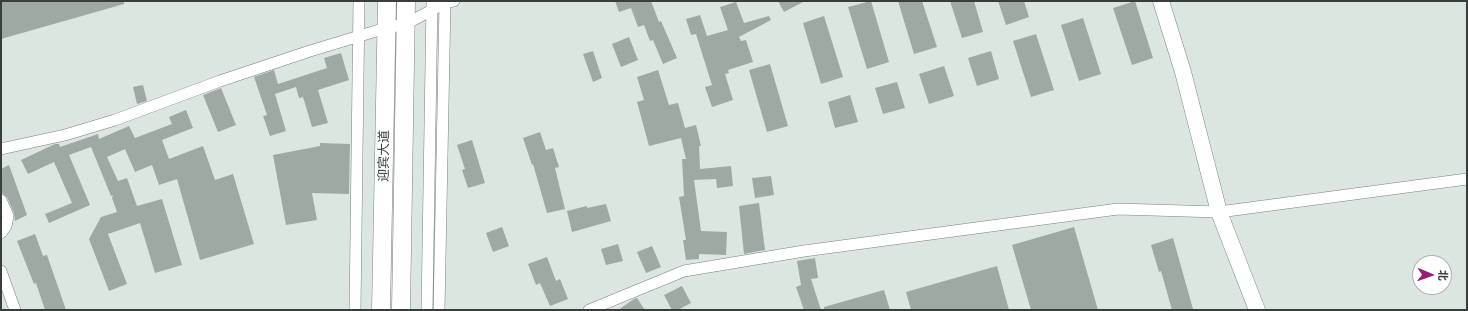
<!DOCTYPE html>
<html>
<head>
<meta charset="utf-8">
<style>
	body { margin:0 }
	#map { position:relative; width:1468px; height:311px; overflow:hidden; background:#dce6e0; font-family:"Golos Text","Noto Sans SC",sans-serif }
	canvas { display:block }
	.frame { position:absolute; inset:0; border:2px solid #393d3b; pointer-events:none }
	.north { position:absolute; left:1412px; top:255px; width:40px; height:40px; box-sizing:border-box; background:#fff; border:1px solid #b0b1b1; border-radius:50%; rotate:92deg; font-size:11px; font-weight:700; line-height:16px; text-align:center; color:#393d3b }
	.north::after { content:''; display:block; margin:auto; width:14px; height:18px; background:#971d77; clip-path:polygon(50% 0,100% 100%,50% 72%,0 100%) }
</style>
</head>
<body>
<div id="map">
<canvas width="1468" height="311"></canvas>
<div class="frame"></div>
<div class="north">北</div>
</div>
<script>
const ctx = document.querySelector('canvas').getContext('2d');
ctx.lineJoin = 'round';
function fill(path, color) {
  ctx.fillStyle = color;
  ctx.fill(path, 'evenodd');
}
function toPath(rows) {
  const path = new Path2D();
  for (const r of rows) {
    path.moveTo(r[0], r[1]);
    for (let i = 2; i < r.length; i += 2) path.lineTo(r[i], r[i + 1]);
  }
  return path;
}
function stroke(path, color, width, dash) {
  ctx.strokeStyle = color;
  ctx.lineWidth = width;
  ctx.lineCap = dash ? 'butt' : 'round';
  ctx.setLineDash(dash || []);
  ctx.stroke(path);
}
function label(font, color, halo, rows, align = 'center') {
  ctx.font = font + ' "Golos Text","Noto Sans SC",sans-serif';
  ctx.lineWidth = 3;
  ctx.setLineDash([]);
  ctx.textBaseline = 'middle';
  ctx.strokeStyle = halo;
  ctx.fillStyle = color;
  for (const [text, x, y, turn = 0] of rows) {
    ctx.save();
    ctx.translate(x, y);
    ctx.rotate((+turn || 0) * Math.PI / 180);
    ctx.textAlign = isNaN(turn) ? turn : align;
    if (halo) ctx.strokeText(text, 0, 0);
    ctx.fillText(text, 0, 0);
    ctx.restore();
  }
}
const building = toPath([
	[1,1,124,1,124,4,1,39],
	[615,1,651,1,659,22,661,21,677,58,663,64,653,40,650,41,644,25,638,27,631,8,619,12],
	[778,1,805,1,784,12],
	[871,1,889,62,867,69,848,7],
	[898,1,922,1,937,47,914,54],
	[950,1,974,1,983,32,962,38],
	[998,1,1024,1,1029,17,1006,25],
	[1135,1,1153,58,1132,65,1113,8],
	[736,2,744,23,769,16,771,20,739,37,741,41,746,40,753,62,728,70,729,73,725,74,733,100,712,107,705,87,712,85,696,34,691,35,686,19,700,15,707,36,728,30,720,7],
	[824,16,843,77,821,84,803,23],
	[1083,18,1101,74,1079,81,1061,25],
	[1036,34,1054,90,1031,97,1013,41],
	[629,37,638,60,621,67,612,44],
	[593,51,602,78,593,82,583,54],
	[991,51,999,79,977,86,968,58],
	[341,53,349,80,318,90,328,123,312,127,303,97,299,98,296,87,275,94,286,131,270,136,263,116,267,115,254,77,274,70,278,84,327,68,324,58],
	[770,64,788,126,767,132,749,70],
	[944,66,954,96,929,104,919,74],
	[658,70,669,105,678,103,685,128,696,125,701,146,699,146,700,169,731,166,733,186,717,188,716,179,694,180,701,231,727,232,726,255,699,254,699,259,686,260,683,240,686,240,679,197,684,196,682,159,686,159,681,138,649,146,637,102,644,100,637,77],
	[897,82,905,108,883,114,875,88],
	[143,85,147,101,137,104,133,87],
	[221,88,236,125,218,132,203,95],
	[850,95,858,122,835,128,828,102],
	[186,110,193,128,162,140,169,159,203,146,215,180,233,174,254,244,200,260,177,179,159,185,152,165,135,172,125,149,107,157,118,181,127,178,137,206,162,199,182,265,155,273,140,223,108,234,127,284,109,291,89,239,101,217,117,212,112,198,113,195,111,196,91,147,69,155,90,205,49,223,45,214,72,203,54,162,28,174,21,160,55,144,59,144,60,147,98,134,99,139,129,126,135,138,172,124,169,117],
	[540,132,546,150,553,148,559,167,555,168,565,209,547,213,533,164,532,165,523,138],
	[472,140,485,183,468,188,462,170,465,169,457,145],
	[320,143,350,144,349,194,312,193,317,220,286,225,273,155,320,146],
	[9,165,27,215,15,221,14,213,7,197,2,193,1,190,1,169],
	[771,176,774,195,755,198,752,178],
	[759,203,765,250,744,254,739,206],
	[606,204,611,221,572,232,567,211,587,206,587,208],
	[502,227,509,246,493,252,486,233],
	[1074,227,1098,310,1031,310,1012,245],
	[35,234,43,256,47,255,66,310,45,310,36,283,34,284,17,241],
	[1173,238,1193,309,1188,310,1172,310,1161,271,1159,272,1151,245],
	[618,244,623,261,606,265,601,249],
	[652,246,661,267,646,273,637,252],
	[547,257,556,281,560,279,568,299,550,306,540,283,536,285,528,264],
	[815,258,818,278,811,279,821,310,804,310,796,287,801,285,797,261],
	[997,266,1009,310,911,310,906,292],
	[682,286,691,303,678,310,672,310,664,295],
	[884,290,890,310,824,310,824,307],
	[637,298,645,310,618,310,634,299]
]);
const street = toPath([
	[1,149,65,135,115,120,220,81,310,51,386,28,406,24,445,3,454,1],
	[1,200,8,216,6,226,1,233],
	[1,271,15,310],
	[355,310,359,1],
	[427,310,432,1],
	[439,310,445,3],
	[589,310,684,271,804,251,1118,209,1219,212,1467,179]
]);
const secondary = toPath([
	[1161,1,1183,72,1219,212,1257,310]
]);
const primary = toPath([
	[381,310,387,1],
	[401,310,406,1]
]);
const streetNames = [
	["迎宾大道",384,156,-89]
];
fill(building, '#9fa9a3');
stroke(street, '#79827d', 12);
stroke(secondary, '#79827d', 17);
stroke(primary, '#79827d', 19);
stroke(street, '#fff', 11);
stroke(secondary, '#fff', 16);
stroke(primary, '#fff', 18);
label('13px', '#393d3b', '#fff', streetNames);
</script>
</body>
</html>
